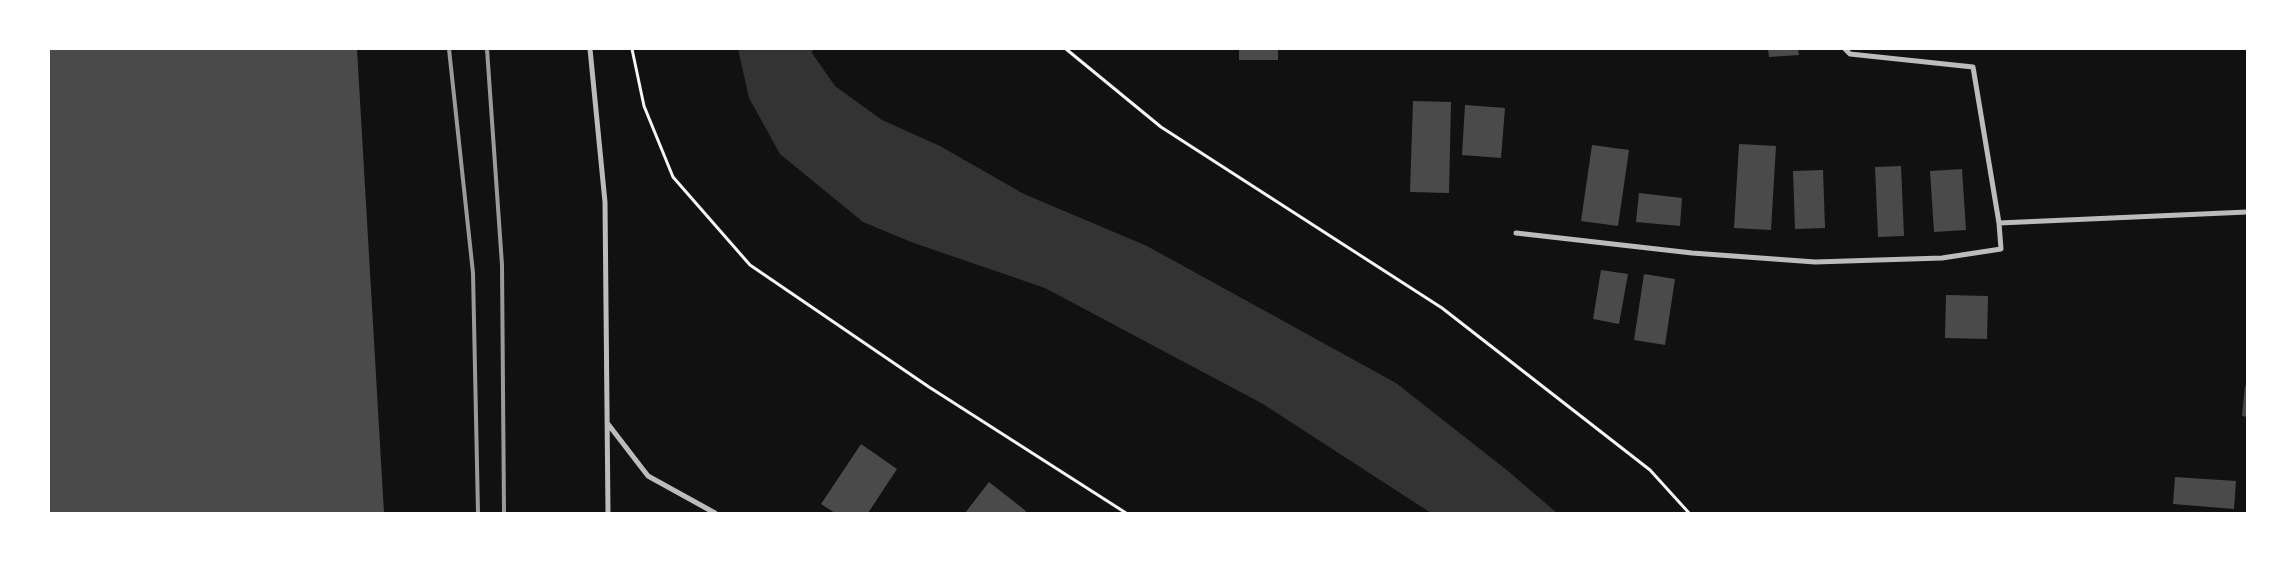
<!DOCTYPE html>
<html>
<head>
<meta charset="utf-8">
<style>
	body { margin:0 }
	#map { position:relative; width:2296px; height:562px; overflow:hidden; background:#111; font-family:"Exo 2",sans-serif }
	canvas { display:block }
	.frame { position:absolute; inset:0; border:50px solid #fff; pointer-events:none }
</style>
</head>
<body>
<div id="map">
<canvas width="2296" height="562"></canvas>
<div class="frame"></div>
</div>
<script>
const ctx = document.querySelector('canvas').getContext('2d');
ctx.lineJoin = 'round';
function fill(path, color) {
  ctx.fillStyle = color;
  ctx.fill(path, 'evenodd');
}
function toPath(rows) {
  const path = new Path2D();
  for (const r of rows) {
    path.moveTo(r[0], r[1]);
    for (let i = 2; i < r.length; i += 2) path.lineTo(r[i], r[i + 1]);
  }
  return path;
}
function stroke(path, color, width, dash) {
  ctx.strokeStyle = color;
  ctx.lineWidth = width;
  ctx.lineCap = dash ? 'butt' : 'round';
  ctx.setLineDash(dash || []);
  ctx.stroke(path);
}
const water = toPath([
	[738,49,813,49,812,53,835,86,882,120,940,146,1024,194,1147,246,1396,383,1508,471,1557,513,1431,513,1263,404,1045,288,911,242,863,222,780,154,749,98]
]);
const building = toPath([
	[49,49,357,49,384,513,49,513],
	[1239,49,1278,49,1278,60,1239,60],
	[1768,49,1798,49,1799,55,1769,57],
	[1413,101,1451,102,1449,193,1410,192],
	[1465,105,1505,108,1501,158,1462,155],
	[1739,144,1776,146,1771,230,1734,228],
	[1592,145,1629,150,1618,226,1581,221],
	[1901,166,1904,236,1878,237,1875,167],
	[1962,169,1966,230,1934,232,1930,171],
	[1823,170,1825,228,1795,229,1793,171],
	[1639,193,1682,198,1680,226,1636,222],
	[1601,270,1628,274,1619,324,1593,319],
	[1644,274,1675,279,1665,345,1634,340],
	[1946,295,1988,296,1987,339,1945,338],
	[2245,386,2247,387,2247,417,2242,416],
	[861,444,897,469,868,513,835,513,821,504],
	[2175,477,2236,481,2234,509,2173,504],
	[989,482,1026,511,1024,513,965,513]
]);
const path = toPath([
	[632,49,644,106,673,177,750,265,929,387,1126,513],
	[1066,49,1161,127,1442,308,1650,470,1689,513]
]);
const minor = toPath([
	[590,49,605,202,608,513],
	[1845,49,1850,54,1973,67,1999,223],
	[1516,233,1692,253,1815,262,1942,258,2001,249,1999,223,2247,212],
	[608,424,648,476,715,513]
]);
const rail = toPath([
	[449,49,473,273,478,513],
	[487,49,502,265,504,513]
]);
fill(water, '#333');
fill(building, '#4a4a4a');
stroke(path, '#f5f5f5', 3);
stroke(minor, '#bcbcbc', 5);
stroke(rail, '#9a9a9a', 4);
</script>
</body>
</html>
